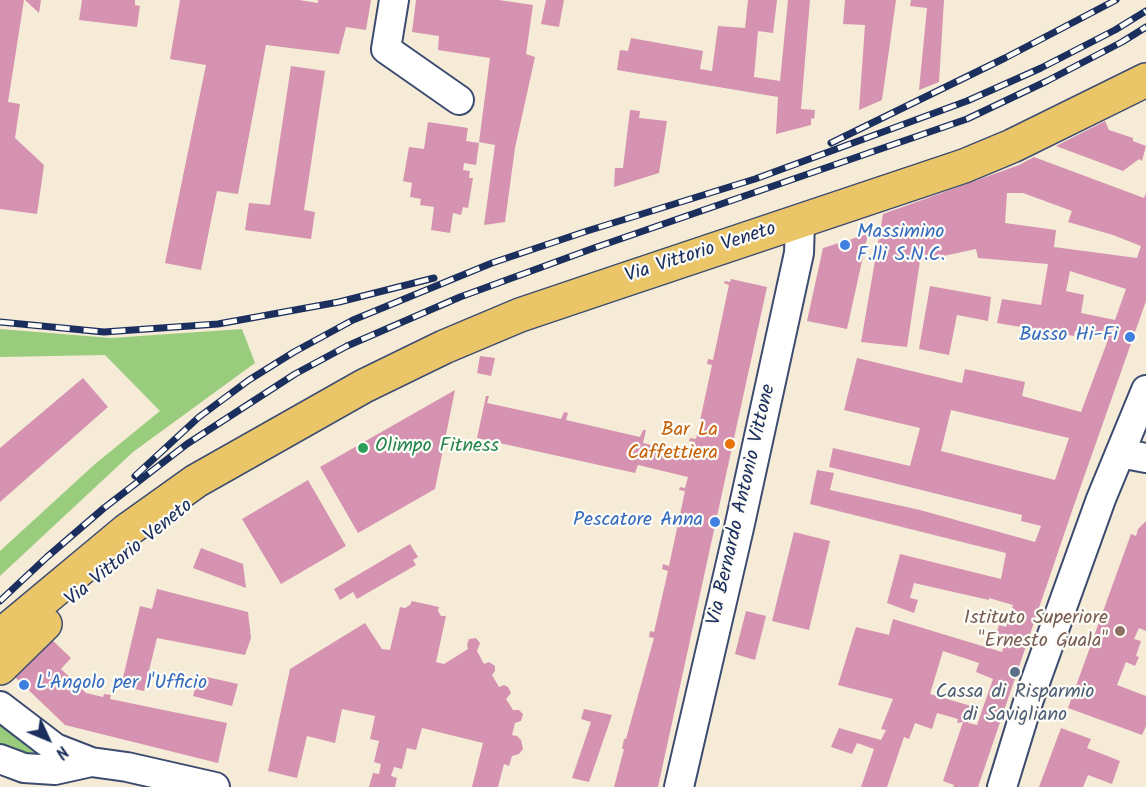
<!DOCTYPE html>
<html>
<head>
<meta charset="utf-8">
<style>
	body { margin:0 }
	#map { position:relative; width:1146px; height:787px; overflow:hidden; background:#f5ebd6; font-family:Kalam,sans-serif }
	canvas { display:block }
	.north { position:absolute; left:18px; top:709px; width:60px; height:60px; -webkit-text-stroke:4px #fdfcf7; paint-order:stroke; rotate:134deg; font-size:16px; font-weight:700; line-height:24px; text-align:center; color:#1b2f5e }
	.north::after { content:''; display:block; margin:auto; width:21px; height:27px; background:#1b2f5e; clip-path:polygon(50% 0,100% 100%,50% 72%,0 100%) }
</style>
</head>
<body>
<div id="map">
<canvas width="1146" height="787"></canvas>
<div class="north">N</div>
</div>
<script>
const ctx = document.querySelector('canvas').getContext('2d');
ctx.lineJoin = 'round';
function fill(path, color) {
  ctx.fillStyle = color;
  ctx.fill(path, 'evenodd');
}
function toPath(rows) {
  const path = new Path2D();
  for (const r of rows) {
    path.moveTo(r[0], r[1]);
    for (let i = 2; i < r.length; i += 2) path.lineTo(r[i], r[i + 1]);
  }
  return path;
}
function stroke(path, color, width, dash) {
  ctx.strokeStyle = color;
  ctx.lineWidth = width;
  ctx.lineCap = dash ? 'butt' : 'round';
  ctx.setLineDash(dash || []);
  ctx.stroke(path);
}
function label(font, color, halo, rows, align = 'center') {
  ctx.font = font + ' Kalam,sans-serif';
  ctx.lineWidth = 4.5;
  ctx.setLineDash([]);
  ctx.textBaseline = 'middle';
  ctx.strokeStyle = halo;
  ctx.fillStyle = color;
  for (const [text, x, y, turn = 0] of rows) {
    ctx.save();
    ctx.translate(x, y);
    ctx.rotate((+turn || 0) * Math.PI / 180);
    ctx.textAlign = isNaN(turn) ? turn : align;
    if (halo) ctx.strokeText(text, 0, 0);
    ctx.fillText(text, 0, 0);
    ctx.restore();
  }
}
const green = toPath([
	[0,329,111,338,242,329,255,363,133,452,0,576,0,551,95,464,160,411,105,355,0,357],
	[0,719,44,750,43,761,0,746]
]);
const building = toPath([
	[0,0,24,0,8,102,20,104,15,138,44,165,37,214,0,209],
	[25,0,41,0,39,13],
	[82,0,135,0,135,5,140,6,137,27,79,20],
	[180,0,299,0,318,3,318,0,371,0,366,30,346,27,339,54,266,45,238,194,217,191,201,270,165,263,206,65,170,59],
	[416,0,499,0,533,5,526,54,535,57,515,148,505,222,484,225,495,145,479,142,490,58,438,50,439,36,412,32],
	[546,0,564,0,559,27,541,24],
	[748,0,777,0,773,33,758,31,754,77,780,81,788,0,810,0,801,109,815,110,814,119,811,118,811,125,776,134,778,97,617,70,620,50,628,51,631,38,703,51,700,69,712,71,718,26,745,28],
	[845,0,896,0,882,100,859,110,865,25,843,24],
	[911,0,944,0,939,82,919,90,927,8,910,6],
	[291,66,325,71,304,210,315,212,311,239,245,230,249,203,270,205],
	[630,110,640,111,639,118,667,121,659,173,614,187,615,168,623,168],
	[1105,121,1109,130,1133,138,1133,141,1146,146,1142,161,1139,159,1123,171,1056,146],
	[428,122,468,128,466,141,479,143,476,165,464,163,463,170,470,171,469,178,473,178,468,208,463,207,461,215,453,213,450,233,431,230,434,207,420,205,421,199,410,197,412,183,403,181,409,147,424,149],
	[1034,157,1144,198,1146,193,1146,301,1072,511,978,787,953,787,954,785,943,781,963,722,957,723,958,719,937,713,932,729,915,723,909,739,904,737,887,787,861,787,874,749,857,743,852,754,831,747,839,728,881,740,886,730,881,729,893,699,838,685,856,627,889,635,893,619,1002,652,1005,642,995,639,999,625,1006,627,1013,605,989,598,989,600,914,583,910,598,918,600,914,613,887,603,900,554,1001,579,1006,553,810,504,817,470,834,473,830,490,920,510,1035,542,1041,526,1021,521,1022,515,829,467,833,448,910,466,920,428,844,410,857,358,962,383,965,369,1025,382,1022,396,1081,412,1109,337,1075,331,1074,336,997,323,1002,299,1041,305,1048,264,978,258,976,249,920,261,907,347,861,342,883,214,1019,165],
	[1007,193,1023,193,1072,211,1068,222,1113,235,1141,246,1137,258,1054,247,1056,230,1005,223],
	[1070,271,1126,289,1115,320,1081,313,1084,295,1066,291],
	[951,410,1069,438,1055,480,941,451],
	[943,651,979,663,976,672,993,679,977,725,968,723,974,713,971,706,930,694],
	[868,234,847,329,807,321,823,248],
	[731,279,767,287,658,787,614,787,624,749,622,749,624,739,626,739,654,638,649,637,650,631,654,632,668,571,662,569,663,564,669,566,685,491,679,490,680,487,685,488,688,477,638,465,635,473,477,438,486,396,489,396,487,403,561,419,564,412,568,413,566,420,640,437,643,430,646,430,643,443,692,454,695,442,689,441,690,438,696,439,712,365,707,364,708,359,713,360,729,285,724,283,725,281,730,282],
	[930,286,991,297,988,321,957,315,949,355,919,349],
	[480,356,495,358,491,376,477,373],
	[83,378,108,407,0,502,0,448],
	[455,390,435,489,358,533,320,467],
	[308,480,346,546,281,584,242,519],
	[1146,521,1146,631,1139,628,1134,639,1141,641,1136,656,1139,657,1135,666,1126,662,1117,685,1146,696,1146,726,1142,735,1068,708,1131,534,1136,536,1138,529],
	[794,532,830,541,809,630,772,621],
	[410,544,418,557,413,560,416,565,357,599,353,592,340,600,334,589],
	[201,548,243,564,246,588,193,568],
	[157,589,248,612,251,638,245,655,157,638,144,691,121,686,140,606,152,609],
	[412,601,439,607,438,611,441,616,446,616,436,662,444,664,468,649,467,645,469,639,476,638,480,643,477,651,484,664,489,662,495,666,495,671,492,675,499,687,504,685,508,687,511,693,506,699,513,710,519,710,523,714,521,721,515,723,512,735,517,736,521,740,523,749,519,754,512,756,509,766,504,764,498,787,472,787,483,743,422,728,416,750,407,748,402,769,394,767,391,776,397,778,395,787,369,787,373,773,379,774,381,764,374,762,379,741,370,739,375,716,342,709,335,743,307,736,297,778,268,771,290,669,365,623,382,649,390,650,400,607,405,608,410,605],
	[746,611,766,616,755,660,735,654],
	[51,639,71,658,61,669,86,693,103,697,104,694,111,695,110,699,227,723,218,763,65,725,15,677],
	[198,675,238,684,232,706,193,696],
	[584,709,612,715,589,782,572,778,591,722,581,719],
	[1061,728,1091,739,1087,748,1120,761,1112,784,1088,775,1083,787,1039,787]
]);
const minor = toPath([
	[394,0,386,49,459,100],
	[1120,453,1146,458],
	[0,706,55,748,91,762,127,767,215,787],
	[0,759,24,768,55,770,91,762],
	[679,787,739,528,799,253,800,221],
	[1002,787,1029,699,1101,499,1146,390]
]);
const major = toPath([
	[0,636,126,531,196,481,364,386,444,347,520,315,615,283,964,166,1012,146,1146,80],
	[0,668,45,624]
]);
const rail = toPath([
	[831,143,1005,58,1116,0],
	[0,322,104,332,218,324,339,302,434,278],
	[135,476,199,417,249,380,294,352,353,320,492,263,587,231,755,179,967,101,1041,68,1115,30,1146,11],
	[0,601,47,557,104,508,187,444,295,374,347,346,460,297,594,248,967,119,1047,81,1122,42,1146,27]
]);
const markers = [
	[845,245,6,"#3f7fe0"],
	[1130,337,6,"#3f7fe0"],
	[730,444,6,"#e8710a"],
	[363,448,6,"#2e9e5b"],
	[715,522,6,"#3f7fe0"],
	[1120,631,6,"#8d6e63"],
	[1015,672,6,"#5c6f8a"],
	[24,685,6,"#3f7fe0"]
];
const shopNames = [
	["Massimino",857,234],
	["F.lli S.N.C.",857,257],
	["Busso Hi-Fi",1118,337,"right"],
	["Pescatore Anna",703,522,"right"],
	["L'Angolo per l'Ufficio",36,685]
];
const streetNames = [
	["Via Vittorio Veneto",701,254,-18],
	["Via Bernardo Antonio Vittone",743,505,-77],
	["Via Vittorio Veneto",130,554,-39]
];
const foodNames = [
	["Bar La",718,432],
	["Caffettiera",718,455]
];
const leisureNames = [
	["Olimpo Fitness",375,448]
];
const educationNames = [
	["Istituto Superiore",1108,620],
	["\"Ernesto Guala\"",1108,643]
];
const serviceNames = [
	["Cassa di Risparmio",1015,694],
	["di Savigliano",1015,717]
];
fill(green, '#99cd7d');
fill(building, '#d593b1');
stroke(minor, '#3c4b70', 32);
stroke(major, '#3c4b70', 36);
stroke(minor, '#fff', 28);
stroke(major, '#ebc669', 33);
stroke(rail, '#1b2f5e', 7);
stroke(rail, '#fdfcf7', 4.5, [14]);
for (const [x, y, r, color] of markers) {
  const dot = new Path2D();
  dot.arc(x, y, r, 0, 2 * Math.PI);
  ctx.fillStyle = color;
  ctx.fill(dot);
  stroke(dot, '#fdfcf7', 2);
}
label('20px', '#366cbe', '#fdfcf7', shopNames, 'left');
label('20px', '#1b2f5e', '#fdfcf7', streetNames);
label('20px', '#c56008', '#fdfcf7', foodNames, 'right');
label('20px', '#27864d', '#fdfcf7', leisureNames, 'left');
label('20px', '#785e54', '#fdfcf7', educationNames, 'right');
label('20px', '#4e5e75', '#fdfcf7', serviceNames);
</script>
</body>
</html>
